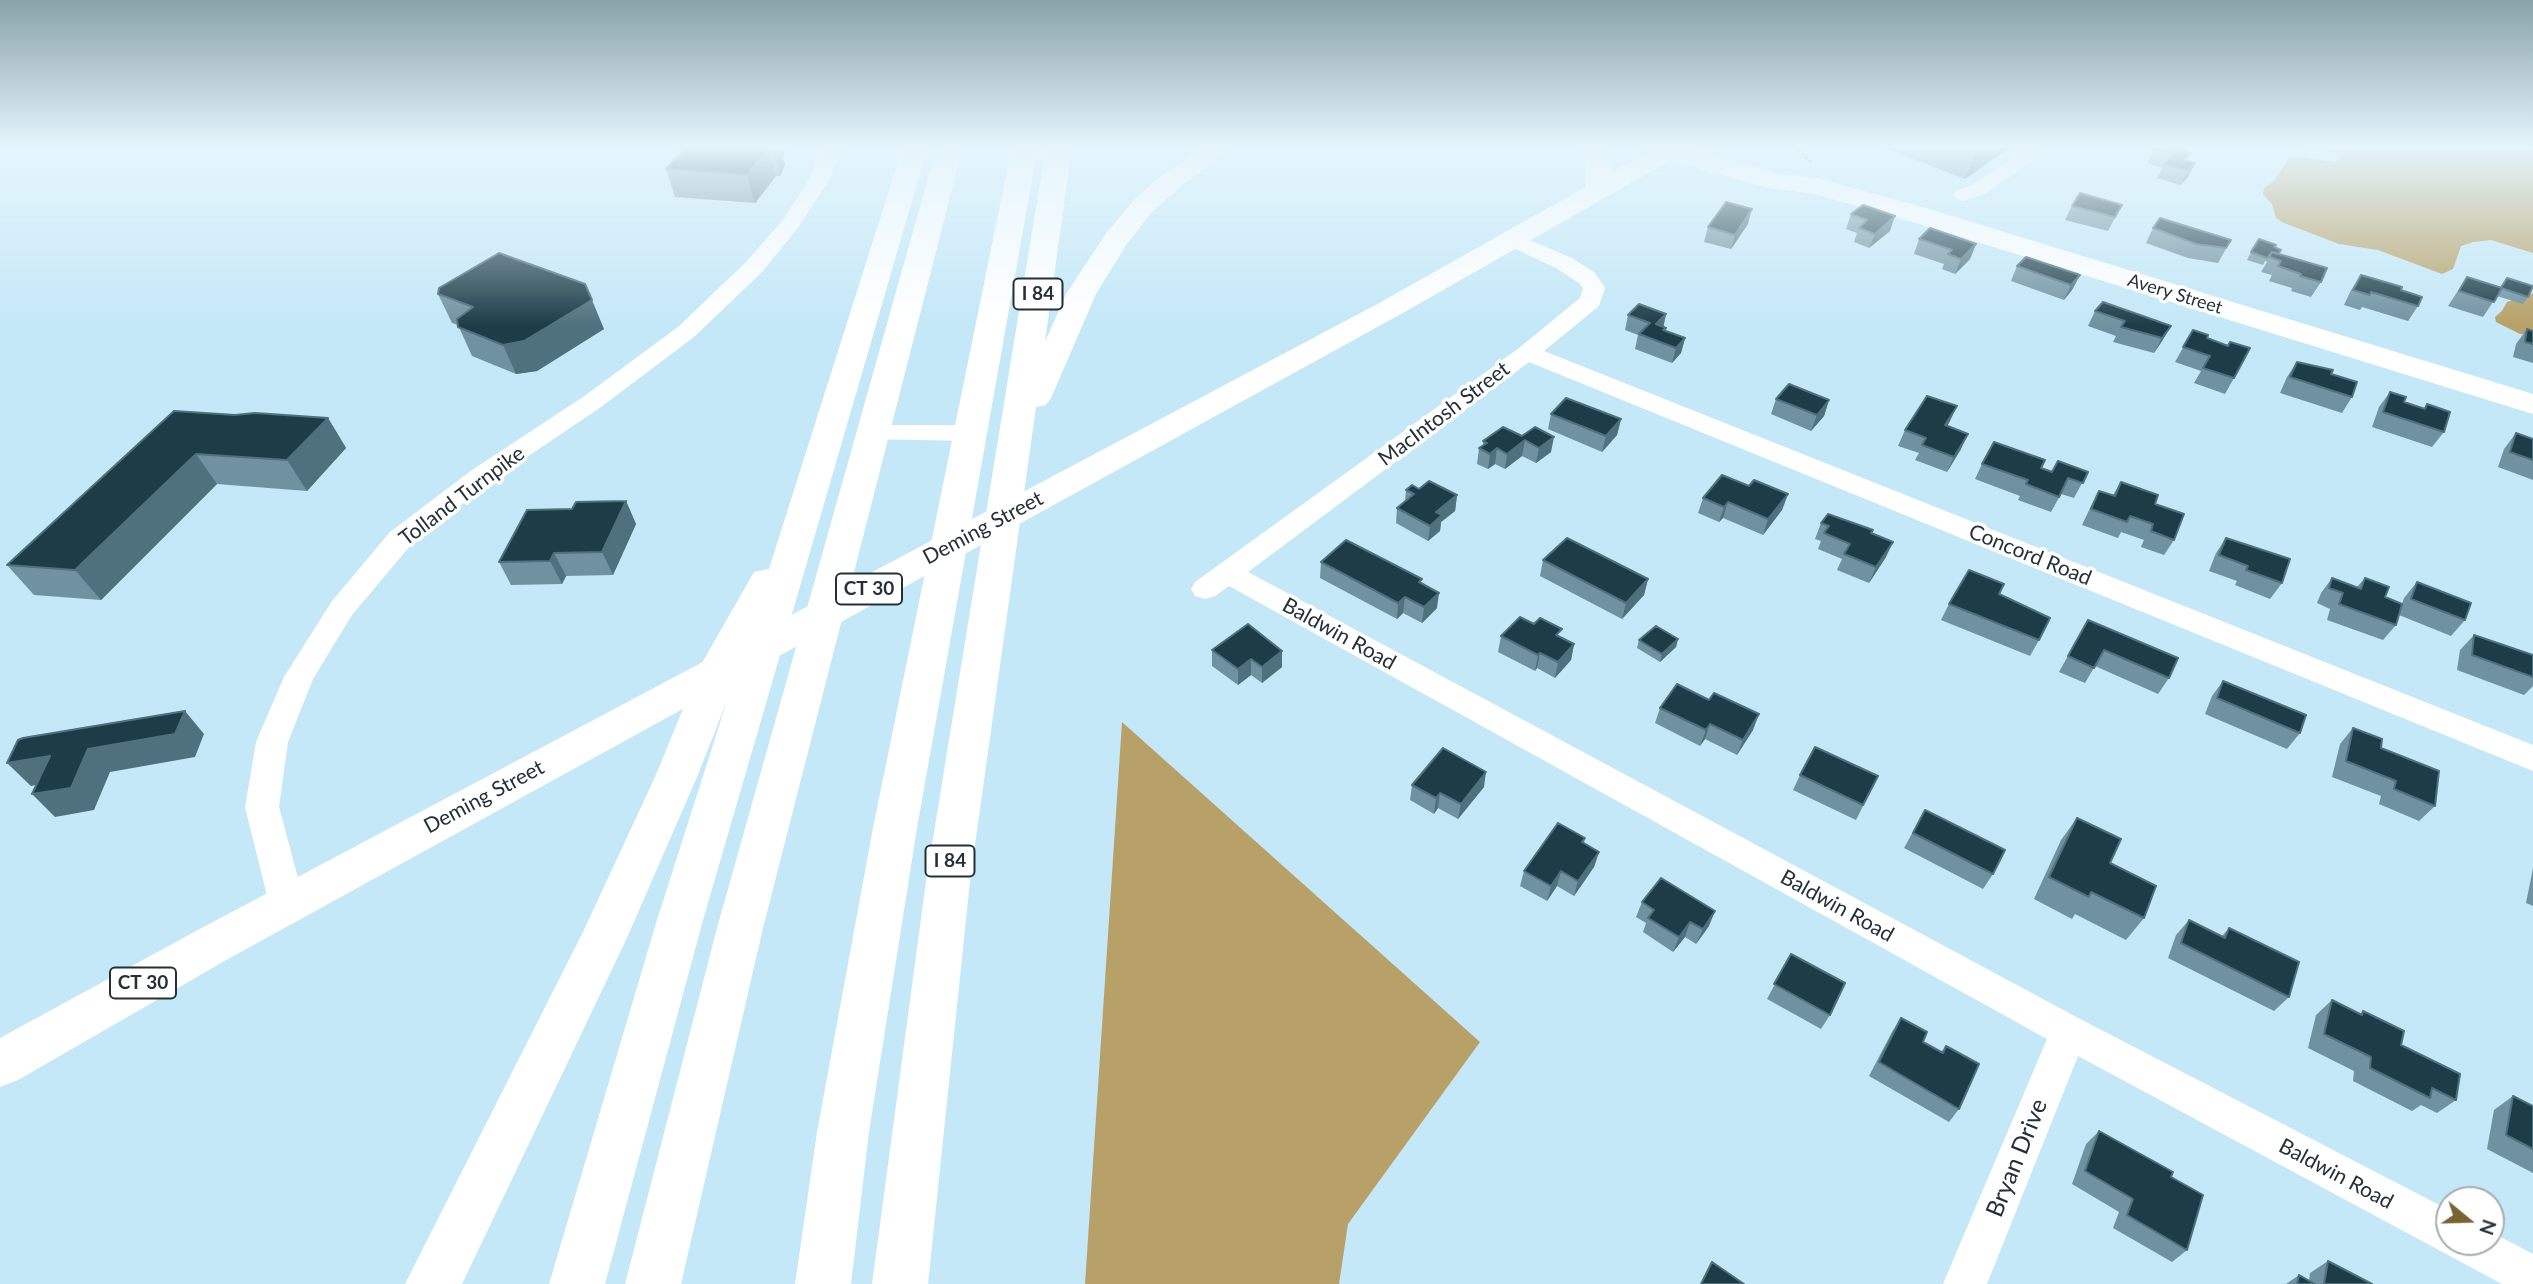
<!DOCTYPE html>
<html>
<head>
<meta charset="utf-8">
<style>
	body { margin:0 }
	#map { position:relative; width:2533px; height:1284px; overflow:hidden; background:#c5e8f8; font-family:Lato,sans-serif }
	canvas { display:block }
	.north { position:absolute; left:2435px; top:1186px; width:70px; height:70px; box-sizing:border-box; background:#fff; border:2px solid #a7adaf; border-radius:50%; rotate:109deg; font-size:19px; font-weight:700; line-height:28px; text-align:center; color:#233137 }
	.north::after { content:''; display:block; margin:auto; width:24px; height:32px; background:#776432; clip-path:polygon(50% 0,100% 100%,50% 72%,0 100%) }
</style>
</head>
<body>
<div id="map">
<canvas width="2533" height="1284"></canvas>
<div class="north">N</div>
</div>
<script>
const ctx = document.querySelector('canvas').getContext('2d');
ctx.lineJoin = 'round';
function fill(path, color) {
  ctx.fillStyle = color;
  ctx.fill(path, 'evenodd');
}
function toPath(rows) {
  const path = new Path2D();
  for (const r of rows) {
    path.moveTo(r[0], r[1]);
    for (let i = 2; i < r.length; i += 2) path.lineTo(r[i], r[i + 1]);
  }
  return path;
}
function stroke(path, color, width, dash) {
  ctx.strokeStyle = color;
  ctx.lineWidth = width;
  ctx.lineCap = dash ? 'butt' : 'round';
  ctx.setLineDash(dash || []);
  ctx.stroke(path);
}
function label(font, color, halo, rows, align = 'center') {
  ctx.font = font + ' Lato,sans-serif';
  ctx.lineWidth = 7;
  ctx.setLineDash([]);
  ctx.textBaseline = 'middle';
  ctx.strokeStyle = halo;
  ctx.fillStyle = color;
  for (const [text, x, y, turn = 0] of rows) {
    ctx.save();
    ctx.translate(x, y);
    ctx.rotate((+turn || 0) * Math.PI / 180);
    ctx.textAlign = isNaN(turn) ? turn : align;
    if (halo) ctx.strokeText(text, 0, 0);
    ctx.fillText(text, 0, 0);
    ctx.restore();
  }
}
const forest = toPath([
	[2297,146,2533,146,2533,253,2491,240,2474,242,2461,246,2453,269,2442,274,2378,250,2339,244,2284,223,2276,218,2272,204,2263,194,2264,188,2274,181,2288,159,2299,157,2336,162,2340,157,2333,153],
	[2533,293,2533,335,2520,334,2496,322,2495,317,2502,311,2507,302],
	[1122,722,1480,1042,1348,1224,1339,1284,1085,1284]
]);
const path = toPath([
	[1795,146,1812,163]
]);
const minor = toPath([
	[823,146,843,146,829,180,797,229,762,272,694,337,601,407,490,482,410,546,352,615,313,679,288,742,279,807,305,904,299,915,287,919,275,915,269,904,245,807,256,742,284,677,332,601,390,532,472,470,583,397,678,327,746,262,782,221,809,180,823,146],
	[2003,146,2031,146,2043,154,1984,194,1963,201,1956,199,1953,195,1956,191,1970,186,2018,155,2003,146],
	[1513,233,1572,258,1595,273,1605,288,1599,306,1544,351,2533,745,2533,771,1529,362,1248,572,2082,1020,2449,1210,2449,1242,2491,1242,2491,1232,2533,1254,2533,1284,2502,1284,2078,1056,1987,1284,1943,1284,2047,1039,1229,586,1215,596,1205,599,1195,596,1191,589,1195,582,1519,348,1580,298,1583,288,1579,283,1556,268,1505,244,1502,239,1505,234,1513,233],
	[875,425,971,425,980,427,984,433,980,439,971,441,866,439,862,433,866,427,875,425]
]);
const major = toPath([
	[1658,146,1689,146,1688,148,1779,174,1817,178,1936,211,2533,394,2533,414,1916,223,1815,194,1768,188,1671,160,1401,314,228,959,18,1080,0,1087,0,1038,196,931,1381,302,1658,146]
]);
const highway = toPath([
	[903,146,928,146,703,920,605,1284,549,1284,657,920,727,701,697,777,626,940,462,1284,405,1284,584,930,655,777,702,663,754,572,769,569,903,146],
	[937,146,963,146,763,928,681,1284,625,1284,717,928,937,146],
	[1012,146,1038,146,917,828,869,1132,851,1284,795,1284,817,1132,873,828,1012,146],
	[1046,146,1072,146,1045,342,1066,294,1107,232,1134,200,1162,175,1205,146,1234,146,1180,187,1152,212,1128,242,1096,294,1051,398,1046,405,1036,407,970,881,928,1284,872,1284,926,881,1046,146],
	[1582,146,1607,146,1612,164,1611,190,1607,196,1598,198,1589,196,1585,190,1586,164,1582,146],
	[1643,146,1678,146,1682,151,1678,156,1669,159,1646,151,1643,146]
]);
const wall = toPath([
	[680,146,785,146,783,158,785,165,780,176,776,176,755,203,675,197,666,169,681,153,679,148],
	[1879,146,2010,146,2009,148,1965,179],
	[2156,146,2188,146,2185,151,2187,160,2195,163,2188,177,2180,185,2157,178,2162,168,2147,163],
	[1863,205,1890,231,1869,248,1854,242,1857,233,1846,229,1851,214],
	[2122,205,2108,231,2065,220,2072,206],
	[1748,224,1731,249,1704,242,1708,227],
	[2153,228,2231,240,2218,263,2188,258,2146,243],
	[1919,239,1976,244,1970,259,1955,274,1942,269,1944,264,1914,254],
	[2274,247,2278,254,2321,282,2311,297,2291,291,2292,288,2269,281,2272,275,2261,272,2267,262,2265,261,2263,265,2247,260,2251,252],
	[2017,266,2080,275,2072,290,2064,300,2011,281],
	[2361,275,2418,306,2408,321,2362,307,2360,310,2344,305,2351,290],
	[2467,277,2500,287,2507,278,2528,297,2523,304,2497,296,2483,317,2448,306],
	[438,294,604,329,537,371,516,374,472,356,458,325,452,323],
	[2095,311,2171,326,2162,341,2154,353,2113,342,2116,336,2088,326],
	[1666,314,1663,327,1666,328,1665,331,1685,338,1681,353,1672,363,1635,349,1638,335,1625,330,1628,315],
	[2527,329,2533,331,2533,363,2513,357,2516,344],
	[2193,330,2207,338,2234,378,2225,394,2194,383,2201,371,2175,362],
	[2297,362,2331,374,2352,397,2342,413,2280,393,2287,377],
	[2390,392,2404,402,2423,409,2427,404,2444,432,2432,447,2372,427,2379,407],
	[1776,399,1829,400,1824,416,1811,431,1771,414],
	[1551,414,1621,419,1617,435,1602,452,1548,429],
	[235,415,328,418,346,448,307,491,217,484,101,600,34,595,7,565],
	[1950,421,1947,426,1961,449,1947,472,1915,460,1919,453,1898,446,1905,430],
	[1503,427,1551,452,1536,463,1522,456,1505,469,1495,464,1488,469,1477,464,1479,448,1483,446,1483,441],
	[2516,433,2533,439,2533,480,2498,467,2504,449],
	[1982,464,2041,468,2052,472,2088,472,2074,498,2061,494,2051,512,2018,500,2020,496,1975,479],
	[2121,482,2155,504,2174,540,2164,555,2141,547,2144,540,2121,532,2118,538,2082,525,2091,506,2099,491,2113,495],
	[1749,486,1788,494,1782,510,1763,535,1723,518,1719,522,1698,513,1703,498],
	[1419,489,1457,495,1455,511,1441,522,1440,531,1428,541,1396,523,1397,508,1405,501,1406,490],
	[626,501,636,524,613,575,566,576,562,584,511,585,499,562,572,509],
	[1821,523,1873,530,1872,533,1886,557,1869,583,1837,570,1842,559,1818,549,1821,541,1815,539],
	[2226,538,2282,583,2270,599,2235,585,2237,581,2209,571,2216,553],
	[1543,560,1648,579,1644,595,1622,619,1540,576],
	[1321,562,1421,584,1437,608,1422,623,1403,613,1397,619,1320,578],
	[2332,578,2357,587,2365,578,2385,597,2402,604,2404,598,2417,582,2465,620,2451,636,2399,615,2396,625,2383,640,2327,620,2330,609,2317,603,2321,593],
	[1999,594,2039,640,2030,656,1941,620,1949,604],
	[2088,620,2169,678,2158,694,2095,666,2085,683,2059,672],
	[2474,635,2533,655,2533,686,2524,695,2457,670,2460,650],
	[1501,636,1560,637,1574,644,1571,660,1555,678,1537,668,1535,671,1498,652],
	[1678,639,1676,647,1660,662,1637,648,1639,640],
	[1212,650,1282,651,1282,667,1262,683,1251,675,1238,685,1212,666],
	[2223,681,2300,733,2287,749,2205,714,2212,696],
	[1709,700,1753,730,1737,755,1705,739,1700,746,1655,723,1660,708],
	[2353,728,2381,748,2435,806,2419,821,2379,804,2381,796,2332,777,2340,744],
	[1800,775,1878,776,1856,820,1793,790],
	[1412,785,1484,787,1458,819,1438,808,1434,814,1410,800],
	[1925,810,1993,874,1983,889,1904,848],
	[2077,818,2110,863,2144,918,2126,940,2075,914,2072,919,2034,899,2061,840],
	[1585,838,1584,843,1599,852,1594,867,1574,896,1557,886,1547,901,1520,886,1524,871],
	[2533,868,2533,906,2526,903],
	[1642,902,1709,926,1696,944,1685,937,1673,952,1643,932,1646,923,1636,917],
	[2189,920,2222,936,2229,928,2289,997,2274,1011,2168,958,2176,935],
	[1791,954,1830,1015,1821,1029,1767,999],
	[2332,1000,2360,1014,2363,1011,2401,1045,2456,1100,2437,1113,2421,1105,2412,1111,2353,1081,2354,1071,2308,1048,2316,1015],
	[1901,1018,1923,1042,1941,1052,1946,1046,1959,1109,1949,1122,1869,1076,1892,1032],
	[2513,1096,2533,1106,2533,1173,2487,1149,2494,1110],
	[2099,1131,2171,1177,2187,1250,2172,1262,2113,1228,2119,1212,2072,1184,2086,1144],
	[2328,1261,2372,1284,2286,1284,2299,1275,2309,1281,2310,1273]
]);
const shadedWall = toPath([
	[774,146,785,146,783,158,785,165,780,176,772,149],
	[1983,146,2010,146,2009,148,1965,179,1976,151],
	[769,149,776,176,755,203,747,175],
	[2195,163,2188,177,2180,185,2188,171],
	[1752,209,1748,224,1731,249,1735,235],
	[1895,216,1890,231,1869,248,1875,234],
	[1976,244,1970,259,1955,274,1961,259],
	[2080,275,2072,290,2064,300,2071,285],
	[592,300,604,329,537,371,516,374,503,345],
	[1666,314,1663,329,1656,324],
	[2171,326,2162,341,2154,353,2162,338],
	[1685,338,1681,353,1672,363,1676,348],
	[1829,400,1824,416,1811,431,1817,415],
	[1957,406,1950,421,1938,441,1945,425],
	[328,418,346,448,307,491,287,460],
	[1621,419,1617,435,1602,452,1606,436],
	[1968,434,1961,449,1947,472,1954,457],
	[1554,437,1551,452,1536,463,1539,448],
	[1525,440,1522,456,1505,469,1507,454],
	[1497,448,1495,464,1488,469,1490,454],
	[196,454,217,484,101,600,75,570],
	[1788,494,1782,510,1763,535,1768,519],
	[1457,495,1455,511,1441,522,1440,531,1428,541,1430,526,1436,512],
	[626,501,636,524,613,575,602,552],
	[1728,502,1723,518,1719,522,1724,507],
	[1893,542,1886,557,1869,583,1876,567],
	[554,553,566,576,562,584,550,561],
	[1648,579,1644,595,1622,619,1626,603],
	[1439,593,1437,608,1422,623,1424,607],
	[1405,597,1403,613,1397,619,1398,603],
	[1678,639,1676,647,1660,662,1662,654],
	[1574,644,1571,660,1555,678,1558,662],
	[1282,651,1282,667,1262,683,1262,667],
	[1540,653,1537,668,1535,671,1538,655],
	[1251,659,1251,675,1238,685,1238,669],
	[185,711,204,734,195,757,110,772,94,810,55,817,32,794,88,749],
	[1759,714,1753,730,1737,755,1743,740],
	[1710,724,1705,739,1700,746,1706,730],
	[50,756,72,778,31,786,7,763],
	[1486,772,1484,787,1458,819,1461,804],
	[1440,793,1438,808,1434,814,1436,798],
	[1599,852,1594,867,1574,896,1578,881],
	[1561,871,1557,886,1547,901,1551,886],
	[1715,911,1709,926,1696,944,1703,929],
	[1690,922,1685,937,1673,952,1679,937]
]);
const building = toPath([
	[680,146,774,146,772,149,769,149,747,175,666,169,686,148,679,148,680,146],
	[1962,146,1983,146,1976,151,1962,146],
	[2156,146,2186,146,2182,150,2190,153,2184,160,2195,163,2188,171,2164,164,2173,154,2153,149,2156,146],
	[2080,193,2122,205,2115,217,2072,206,2080,193],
	[1726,202,1752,209,1735,235,1708,227,1726,202],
	[1863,205,1895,216,1875,234,1859,228,1867,220,1851,214,1863,205],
	[2160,218,2231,240,2226,248,2196,244,2153,228,2160,218],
	[1930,228,1976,244,1961,259,1948,254,1952,250,1919,239,1930,228],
	[2259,239,2276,245,2274,247,2281,250,2278,254,2272,252,2267,258,2251,252,2259,239],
	[2272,252,2327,268,2321,282,2300,276,2301,274,2278,266,2281,261,2269,257,2272,252],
	[499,253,585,284,592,300,524,341,503,345,458,327,457,319,473,307,438,294,439,288,499,253],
	[2026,257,2080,275,2071,285,2017,266,2026,257],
	[2361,275,2402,287,2401,290,2422,297,2418,306,2371,292,2370,295,2353,290,2361,275],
	[2467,277,2502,288,2494,302,2459,291,2467,277],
	[2507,278,2533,286,2528,297,2501,288,2507,278],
	[2103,302,2171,326,2162,338,2121,327,2125,321,2095,311,2103,302],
	[1639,304,1666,314,1656,324,1666,328,1663,330,1685,338,1676,348,1639,334,1650,323,1628,315,1639,304],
	[2527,329,2533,331,2533,344,2525,342,2527,329],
	[2193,330,2208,335,2207,338,2228,346,2230,342,2250,348,2234,378,2203,368,2210,356,2183,347,2193,330],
	[2297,362,2333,370,2331,374,2357,382,2352,397,2290,377,2297,362],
	[1789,384,1829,400,1817,415,1776,399,1789,384],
	[2390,392,2406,397,2404,402,2425,409,2427,404,2450,412,2444,432,2383,412,2390,392],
	[1927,396,1957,406,1945,425,1968,434,1954,457,1922,445,1926,438,1905,430,1927,396],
	[1566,398,1621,419,1606,436,1551,414,1566,398],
	[174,411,235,415,255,413,328,418,287,460,196,454,75,570,7,565,174,411],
	[1503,427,1522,436,1535,427,1554,437,1539,448,1525,440,1507,454,1497,448,1490,454,1479,448,1487,443,1483,441,1503,427],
	[2516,433,2533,439,2533,460,2510,452,2516,433],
	[1994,442,2045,460,2041,468,2052,472,2058,461,2088,472,2083,483,2068,478,2059,497,2026,484,2028,480,1982,464,1994,442],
	[1722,475,1749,486,1754,480,1788,494,1768,519,1728,502,1724,507,1703,498,1722,475],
	[1429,481,1457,495,1436,512,1442,515,1430,526,1397,508,1414,494,1406,490,1412,485,1419,489,1429,481],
	[2121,482,2158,495,2155,504,2184,514,2174,540,2151,531,2153,524,2130,516,2127,522,2091,509,2099,491,2115,496,2121,482],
	[626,501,602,552,554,553,550,561,499,562,527,510,572,509,576,502,626,501],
	[1828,514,1873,530,1871,533,1893,542,1876,567,1844,554,1850,544,1824,533,1829,526,1821,523,1828,514],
	[1567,538,1648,579,1626,603,1543,560,1567,538],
	[2226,538,2290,559,2282,583,2246,570,2248,566,2219,555,2226,538],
	[1346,540,1422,579,1419,582,1439,593,1424,607,1405,597,1398,603,1321,562,1346,540],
	[1969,570,2004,584,1999,594,2050,618,2039,640,1949,604,1969,570],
	[2332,578,2361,589,2365,578,2389,587,2385,597,2402,604,2396,625,2339,604,2343,593,2329,588,2332,578],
	[2417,582,2471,603,2465,620,2411,599,2417,582],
	[1520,617,1534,624,1540,618,1562,629,1556,635,1574,644,1558,662,1540,653,1538,655,1501,636,1520,617],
	[2088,620,2178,658,2169,678,2104,650,2094,668,2068,656,2088,620],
	[1248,624,1282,651,1262,667,1251,659,1238,669,1212,650,1248,624],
	[1656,626,1678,639,1662,654,1639,640,1656,626],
	[2474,635,2533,655,2533,677,2472,655,2474,635],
	[2223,681,2306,715,2300,733,2217,698,2223,681],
	[1677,684,1709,700,1714,693,1759,714,1743,740,1710,724,1706,730,1660,708,1677,684],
	[185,711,175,734,88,749,71,788,32,794,50,756,7,763,18,740,23,738,185,711],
	[2353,728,2382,739,2381,748,2439,771,2435,806,2394,789,2396,781,2346,761,2353,728],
	[1815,747,1878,776,1863,805,1800,775,1815,747],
	[1443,748,1486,772,1461,804,1440,793,1436,798,1412,785,1443,748],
	[1925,810,2005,850,1993,874,1913,833,1925,810],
	[2077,818,2121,839,2110,863,2156,886,2144,918,2091,892,2089,897,2049,877,2077,818],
	[1558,823,1585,838,1582,842,1599,852,1578,881,1561,871,1551,886,1524,871,1558,823],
	[1661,878,1715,911,1703,929,1690,922,1679,937,1648,918,1654,910,1642,902,1661,878],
	[2189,920,2225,938,2229,928,2299,962,2289,997,2181,943,2189,920],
	[1791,954,1845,983,1830,1015,1774,984,1791,954],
	[2332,1000,2362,1015,2363,1011,2404,1031,2401,1045,2460,1074,2456,1100,2432,1088,2430,1098,2370,1068,2371,1057,2324,1034,2332,1000],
	[1901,1018,1927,1032,1923,1042,1943,1053,1946,1046,1979,1064,1959,1109,1879,1062,1901,1018],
	[2513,1096,2533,1106,2533,1149,2506,1135,2513,1096],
	[2099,1131,2173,1172,2171,1177,2203,1195,2187,1250,2127,1215,2133,1199,2085,1171,2099,1131],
	[2328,1261,2372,1284,2324,1284,2328,1261],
	[1712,1262,1744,1284,1701,1284,1712,1262],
	[2299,1275,2315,1284,2297,1284,2299,1275]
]);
const farStreetnames = [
	["Avery Street",2175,294,17]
];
const shields = [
	[1038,294,49],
	[869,589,66],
	[950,861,49],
	[143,983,66]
];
const shieldNames = [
	["I 84",1038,294],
	["CT 30",869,589],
	["I 84",950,861],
	["CT 30",143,983]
];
const streetNames = [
	["MacIntosh Street",1444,414,-37],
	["Tolland Turnpike",462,496,-37],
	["Deming Street",983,528,-28],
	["Concord Road",2030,555,22],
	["Baldwin Road",1339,634,29],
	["Deming Street",484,797,-28],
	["Baldwin Road",1837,906,29],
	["Baldwin Road",2336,1174,28]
];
const nearStreetnames = [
	["Bryan Drive",2017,1158,-68]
];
fill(forest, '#b7a168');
stroke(path, '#6c848e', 3.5, [2.5, 2.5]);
fill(minor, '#fff');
fill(major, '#fff');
fill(highway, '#fff');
fill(wall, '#7092a0');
fill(shadedWall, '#4f707d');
fill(building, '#1c3c48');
stroke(building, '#4f707d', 2);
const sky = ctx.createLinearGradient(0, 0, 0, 326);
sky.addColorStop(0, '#89a2aa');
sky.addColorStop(0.45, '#e5f5fc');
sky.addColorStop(1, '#e5f5fc00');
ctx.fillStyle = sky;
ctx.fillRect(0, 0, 2533, 326);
label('18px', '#233137', '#fff', farStreetnames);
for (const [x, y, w] of shields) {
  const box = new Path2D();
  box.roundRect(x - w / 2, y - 15.5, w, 31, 5);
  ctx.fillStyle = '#fff';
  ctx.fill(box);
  stroke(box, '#233137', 2);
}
label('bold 19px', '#233137', null, shieldNames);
label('21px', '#233137', '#fff', streetNames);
label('24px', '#233137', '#fff', nearStreetnames);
</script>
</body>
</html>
